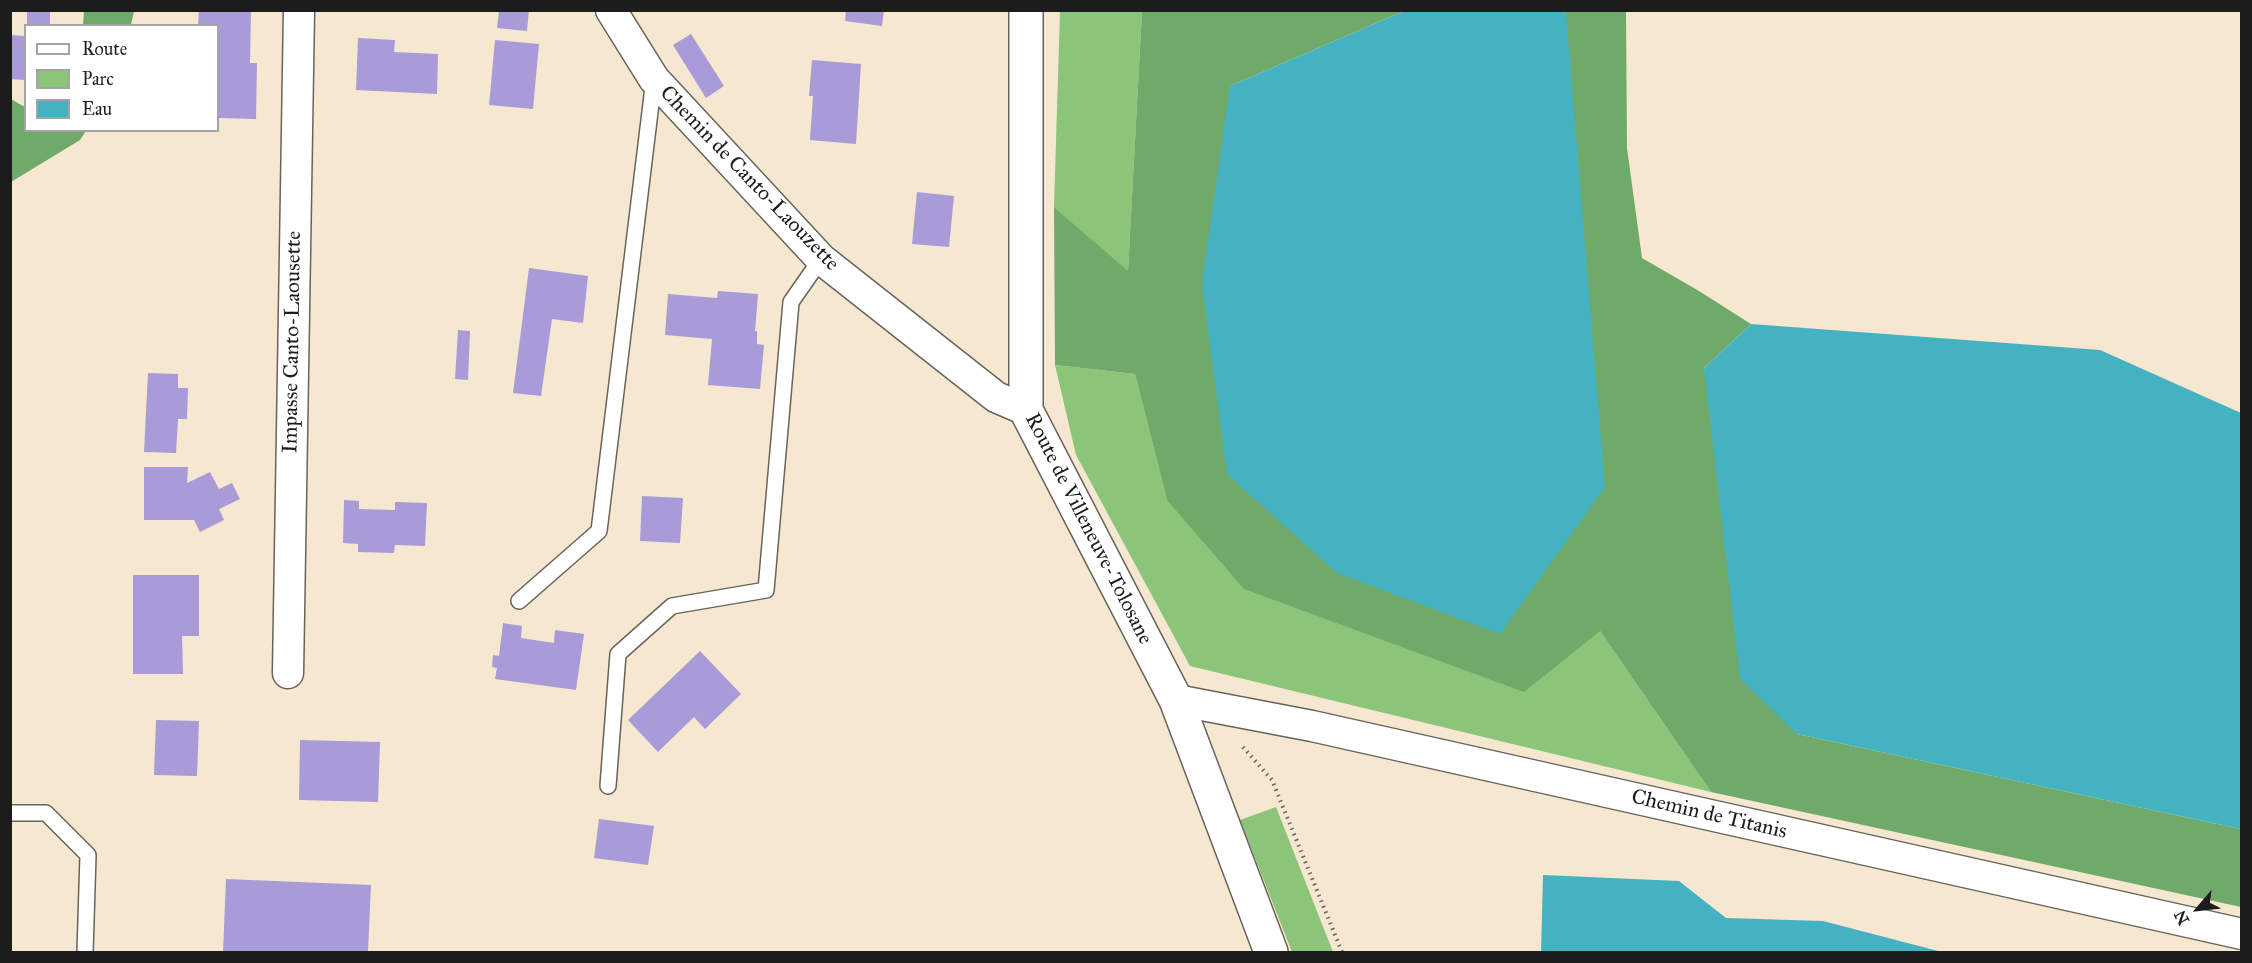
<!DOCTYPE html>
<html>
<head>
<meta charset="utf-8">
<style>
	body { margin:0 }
	#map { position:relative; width:2252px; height:963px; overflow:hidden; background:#f6e7d1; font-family:"IM FELL Great Primer",serif }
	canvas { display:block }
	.frame { position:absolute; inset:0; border:12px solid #1c1c1c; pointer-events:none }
	.legend { position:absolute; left:24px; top:24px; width:195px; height:108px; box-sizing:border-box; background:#fff; border:2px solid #a4a4a4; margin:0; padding:8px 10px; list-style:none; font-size:18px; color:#1c1c1c }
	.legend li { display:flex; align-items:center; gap:12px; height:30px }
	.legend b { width:30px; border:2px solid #a4a4a4 }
	.north { position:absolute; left:2168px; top:879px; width:60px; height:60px; -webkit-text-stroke:4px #fff; paint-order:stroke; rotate:242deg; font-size:16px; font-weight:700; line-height:24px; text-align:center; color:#1c1c1c }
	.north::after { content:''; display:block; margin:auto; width:21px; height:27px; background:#1c1c1c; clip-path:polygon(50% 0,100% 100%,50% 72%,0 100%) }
</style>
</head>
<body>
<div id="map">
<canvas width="2252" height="963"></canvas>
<div class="frame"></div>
<ul class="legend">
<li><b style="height:8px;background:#fff"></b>Route</li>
<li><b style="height:16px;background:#8bc57a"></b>Parc</li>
<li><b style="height:16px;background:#45b2c1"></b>Eau</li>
</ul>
<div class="north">N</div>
</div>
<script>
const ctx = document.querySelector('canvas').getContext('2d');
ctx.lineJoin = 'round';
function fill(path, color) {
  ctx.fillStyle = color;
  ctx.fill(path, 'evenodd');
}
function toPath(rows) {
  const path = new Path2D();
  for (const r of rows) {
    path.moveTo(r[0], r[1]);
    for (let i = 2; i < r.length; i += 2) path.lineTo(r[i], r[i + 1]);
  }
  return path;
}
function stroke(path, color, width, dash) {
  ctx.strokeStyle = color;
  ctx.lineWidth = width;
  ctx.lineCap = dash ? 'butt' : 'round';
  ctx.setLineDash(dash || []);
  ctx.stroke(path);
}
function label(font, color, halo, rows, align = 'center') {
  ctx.font = font + ' "IM FELL Great Primer",serif';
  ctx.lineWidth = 4.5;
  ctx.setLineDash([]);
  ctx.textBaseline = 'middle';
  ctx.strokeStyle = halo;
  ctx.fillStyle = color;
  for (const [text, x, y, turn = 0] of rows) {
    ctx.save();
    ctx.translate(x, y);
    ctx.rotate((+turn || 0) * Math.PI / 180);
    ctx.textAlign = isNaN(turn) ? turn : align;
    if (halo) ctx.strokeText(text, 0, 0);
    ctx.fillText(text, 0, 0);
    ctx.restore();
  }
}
const green = toPath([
	[1060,11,1142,11,1128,272,1054,207],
	[1055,365,1135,374,1167,500,1600,631,1711,792,1190,666,1076,455],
	[1276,807,1333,952,1292,952,1240,820]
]);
const forest = toPath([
	[84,11,84,10,134,11,131,25,83,25],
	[1142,11,1404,11,1230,86,1566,13,1560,11,1626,11,1627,148,1642,258,1699,291,1751,324,1704,368,1797,734,2241,829,2241,907,1711,792,1600,631,1524,692,1244,589,1167,500,1135,374,1055,365,1054,207,1128,271],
	[11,99,23,106,25,105,26,130,86,131,80,140,11,182]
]);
const water = toPath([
	[1560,10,1566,13,1605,487,1500,634,1337,573,1227,474,1202,284,1230,86,1404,11],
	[1751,324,2100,350,2241,413,2241,829,1797,734,1740,679,1704,368],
	[1543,875,1679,881,1726,918,1823,921,1942,952,1541,952]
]);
const building = toPath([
	[27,10,50,10,50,26,27,26],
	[199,10,251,11,250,63,257,63,256,119,218,118,218,26,198,26],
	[499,10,529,10,527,31,497,28],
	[846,10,884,10,882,26,845,21],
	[691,34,724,86,706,98,673,45],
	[10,35,26,36,26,80,10,79],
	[358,38,395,40,394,52,438,54,437,94,356,90],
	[495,40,539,44,533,109,489,105],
	[812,60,861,64,856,144,810,140,813,96,809,96],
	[917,192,954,196,949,247,912,244],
	[529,268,588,276,583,323,552,319,541,396,513,393],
	[718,291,758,294,755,331,757,331,757,344,764,345,760,389,708,385,712,339,665,335,668,294,717,298],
	[458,330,470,331,468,380,455,379],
	[148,373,178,374,178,388,188,388,187,419,178,419,176,453,144,452],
	[144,467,188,467,187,483,210,472,219,489,232,483,240,499,219,509,224,520,200,532,194,520,144,520],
	[642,496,683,498,680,543,640,541],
	[344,500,359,501,359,509,395,510,395,502,427,503,425,546,395,545,394,553,358,552,358,544,343,543],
	[133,575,199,575,199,636,182,636,183,674,133,674],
	[503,623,522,626,521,638,554,643,555,630,584,634,576,690,495,679,497,668,492,667,493,655,499,656],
	[700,651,741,694,705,729,694,717,658,752,628,720],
	[156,720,199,721,197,776,154,775],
	[300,740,380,742,378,802,299,800],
	[599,819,654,826,648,865,594,858],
	[226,879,371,885,368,952,223,952]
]);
const path = toPath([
	[1243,747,1272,780,1342,952]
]);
const lane = toPath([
	[519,601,599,531,654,79],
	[608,786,618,654,672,606,766,590,791,302,821,259],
	[11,813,46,813,88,855,85,952]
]);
const street = toPath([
	[611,10,654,79,821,259,996,397,1026,410],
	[288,673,299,10],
	[1176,700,1312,726,2242,934]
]);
const secondary = toPath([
	[1026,10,1026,410,1176,700,1271,952]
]);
const streetNames = [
	["Chemin de Canto-Laouzette",749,179,46],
	["Impasse Canto-Laousette",293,342,-89],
	["Route de Villeneuve-Tolosane",1088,529,63],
	["Chemin de Titanis",1709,815,13]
];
fill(green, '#8bc57a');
fill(forest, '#70aa6a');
fill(water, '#45b2c1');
fill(building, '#a89bd8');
stroke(lane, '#68635b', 18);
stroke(street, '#68635b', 33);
stroke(secondary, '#68635b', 36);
stroke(path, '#68635b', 4, [1.5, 4.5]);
stroke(lane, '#fff', 15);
stroke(street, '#fff', 30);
stroke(secondary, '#fff', 33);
label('21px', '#1c1c1c', '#fff', streetNames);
</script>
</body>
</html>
